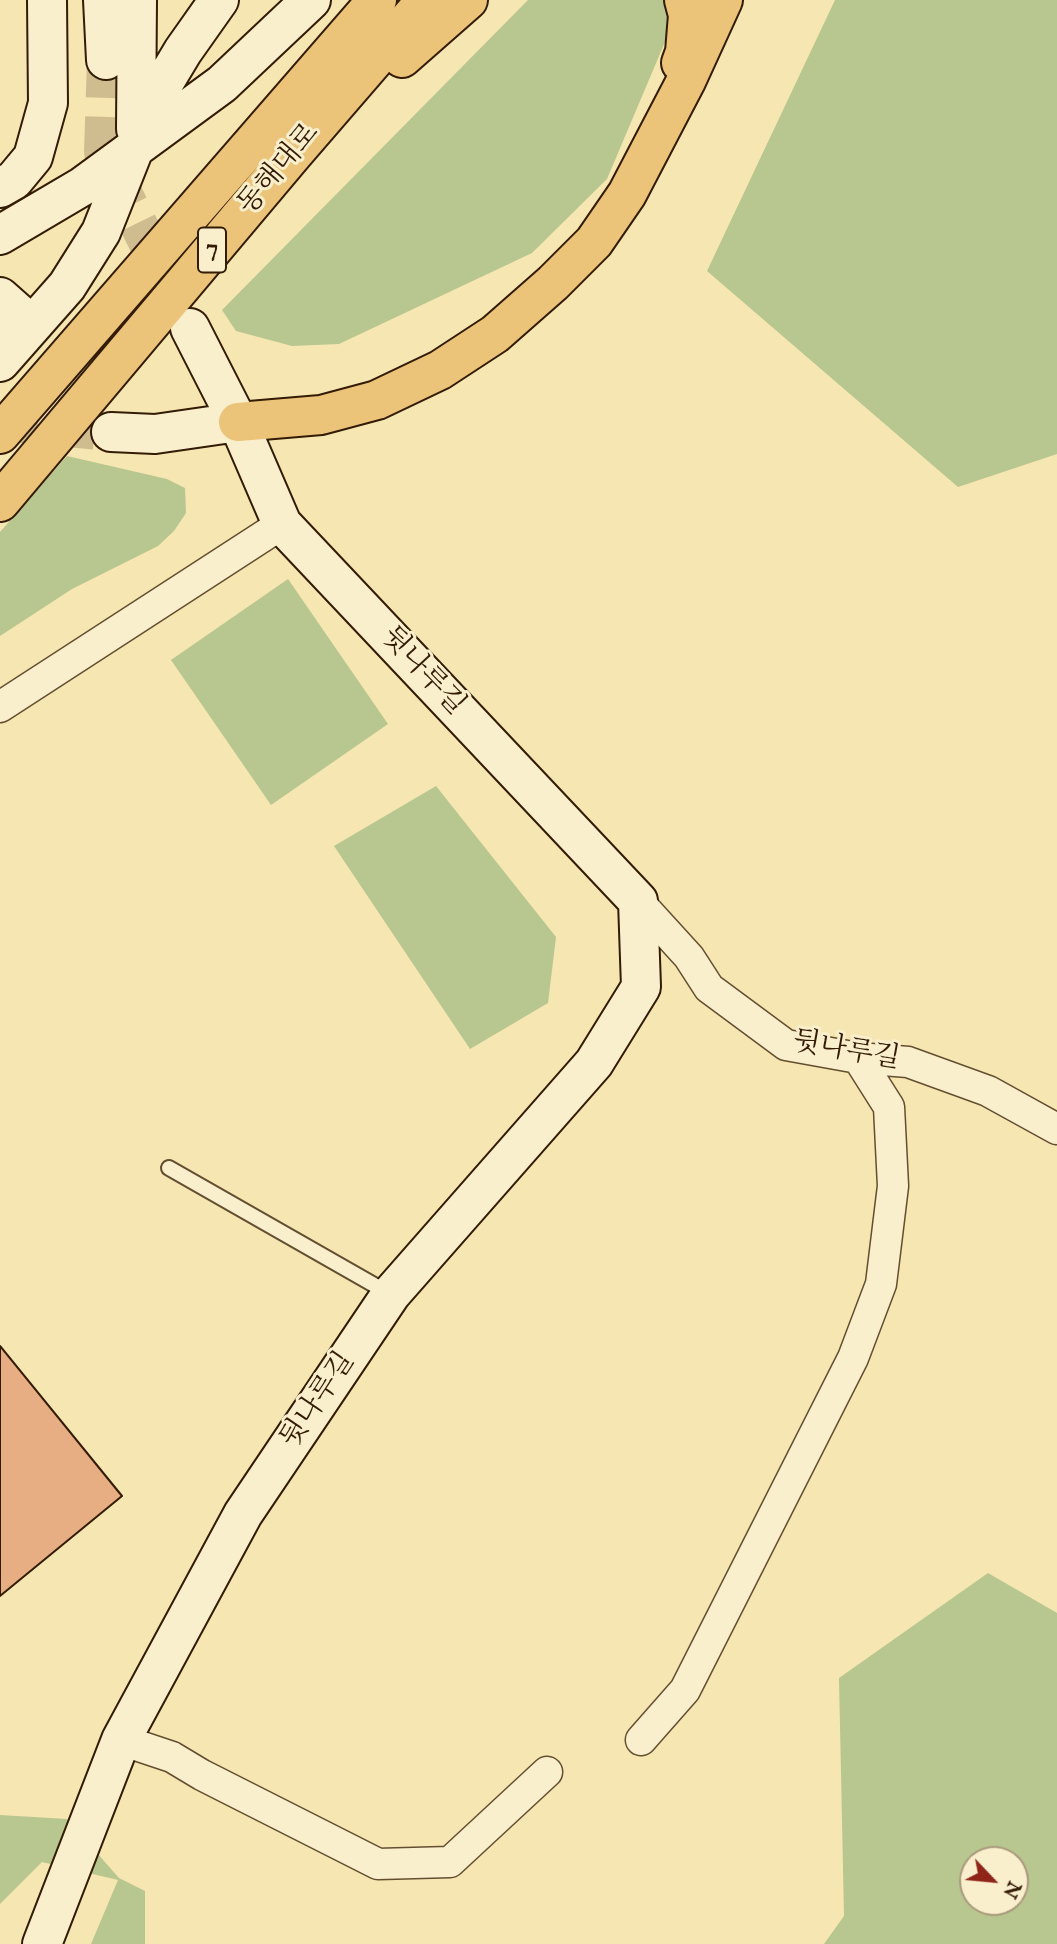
<!DOCTYPE html>
<html>
<head>
<meta charset="utf-8">
<style>
	body { margin:0 }
	#map { position:relative; width:1057px; height:1944px; overflow:hidden; background:#f6e6b2; font-family:"IM FELL English",serif }
	canvas { display:block }
	.north { position:absolute; left:959px; top:1846px; width:70px; height:70px; box-sizing:border-box; background:#f9efcd; border:2px solid #aa9a7d; border-radius:50%; rotate:116deg; font-size:19px; font-weight:700; line-height:28px; text-align:center; color:#331b04 }
	.north::after { content:''; display:block; margin:auto; width:24px; height:32px; background:#8f2418; clip-path:polygon(50% 0,100% 100%,50% 72%,0 100%) }
</style>
</head>
<body>
<div id="map">
<canvas width="1057" height="1944"></canvas>
<div class="north">N</div>
</div>
<script>
const ctx = document.querySelector('canvas').getContext('2d');
ctx.lineJoin = 'round';
function fill(path, color) {
  ctx.fillStyle = color;
  ctx.fill(path, 'evenodd');
}
function toPath(rows) {
  const path = new Path2D();
  for (const r of rows) {
    path.moveTo(r[0], r[1]);
    for (let i = 2; i < r.length; i += 2) path.lineTo(r[i], r[i + 1]);
  }
  return path;
}
function stroke(path, color, width, dash) {
  ctx.strokeStyle = color;
  ctx.lineWidth = width;
  ctx.lineCap = dash ? 'butt' : 'round';
  ctx.setLineDash(dash || []);
  ctx.stroke(path);
}
function label(font, color, halo, rows, align = 'center') {
  ctx.font = font + ' "IM FELL English","Noto Serif KR",serif';
  ctx.lineWidth = 6;
  ctx.setLineDash([]);
  ctx.textBaseline = 'middle';
  ctx.strokeStyle = halo;
  ctx.fillStyle = color;
  for (const [text, x, y, turn = 0] of rows) {
    ctx.save();
    ctx.translate(x, y);
    ctx.rotate((+turn || 0) * Math.PI / 180);
    ctx.textAlign = isNaN(turn) ? turn : align;
    if (halo) ctx.strokeText(text, 0, 0);
    ctx.fillText(text, 0, 0);
    ctx.restore();
  }
}
const green = toPath([
	[528,0,669,0,673,23,607,179,532,253,339,344,292,346,236,331,222,310],
	[835,0,1057,0,1057,454,958,487,707,271],
	[67,456,167,479,185,488,186,513,174,531,158,546,72,589,0,636,0,532],
	[288,579,388,724,271,805,171,660],
	[436,786,556,937,548,1003,470,1049,334,846],
	[988,1573,1057,1613,1057,1944,824,1944,844,1916,839,1678],
	[973,1860,1015,1860,1015,1902,973,1902],
	[0,1815,67,1819,119,1878,145,1891,145,1944,91,1944,118,1880,42,1862,0,1904]
]);
const building = toPath([
	[0,1346,122,1496,0,1596,0,1346]
]);
const secondaryTunnel = toPath([
	[106,60,103,152,188,325],
	[0,422,111,432]
]);
const lane = toPath([
	[169,1168,390,1294]
]);
const street = toPath([
	[0,707,282,524],
	[638,901,689,957,709,988,786,1045,858,1058,908,1062,988,1091,1057,1129],
	[121,1740,172,1757,202,1775,378,1864,450,1862,547,1772],
	[641,1740,685,1690,853,1358,881,1284,893,1186,889,1107,858,1058]
]);
const secondary = toPath([
	[103,0,106,60],
	[136,129,137,0],
	[0,188,14,180,33,157,48,103,47,0],
	[0,235,83,186,222,84,311,0],
	[0,297,18,313,18,327,8,353],
	[0,362,67,286,101,232,153,101,183,51,219,0],
	[111,432,155,434,238,422],
	[42,1944,121,1740,243,1514,391,1294,594,1063,641,987,638,901,282,524,238,422,190,328]
]);
const primary = toPath([
	[402,58,468,0],
	[681,63,685,52,688,15,684,0],
	[238,422,321,415,377,400,440,370,495,334,553,283,594,242,627,194,686,81,723,0],
	[0,434,377,0],
	[0,502,293,154,426,0]
]);
const shields = [
	[212,250,28]
];
const shieldNames = [
	["7",212,250]
];
const streetNames = [
	["동해대로",280,170,-50],
	["뒷나루길",422,672,47],
	["뒷나루길",846,1052,10],
	["뒷나루길",319,1401,-56]
];
fill(green, '#b8c68f');
fill(building, '#e6ae82');
stroke(building, '#331b04', 2);
stroke(secondaryTunnel, '#cfbd8f', 38, [38, 19]);
stroke(lane, '#644e30', 18);
stroke(street, '#644e30', 33);
stroke(secondary, '#331b04', 42);
stroke(primary, '#331b04', 42);
stroke(lane, '#f9efcd', 14);
stroke(street, '#f9efcd', 30);
stroke(secondary, '#f9efcd', 38);
stroke(primary, '#ebc379', 38);
for (const [x, y, w] of shields) {
  const box = new Path2D();
  box.roundRect(x - w / 2, y - 22.5, w, 45, 5);
  ctx.fillStyle = '#f9efcd';
  ctx.fill(box);
  stroke(box, '#331b04', 2);
}
label('bold 26px', '#331b04', null, shieldNames);
label('28px', '#331b04', '#f9efcd', streetNames);
</script>
</body>
</html>
